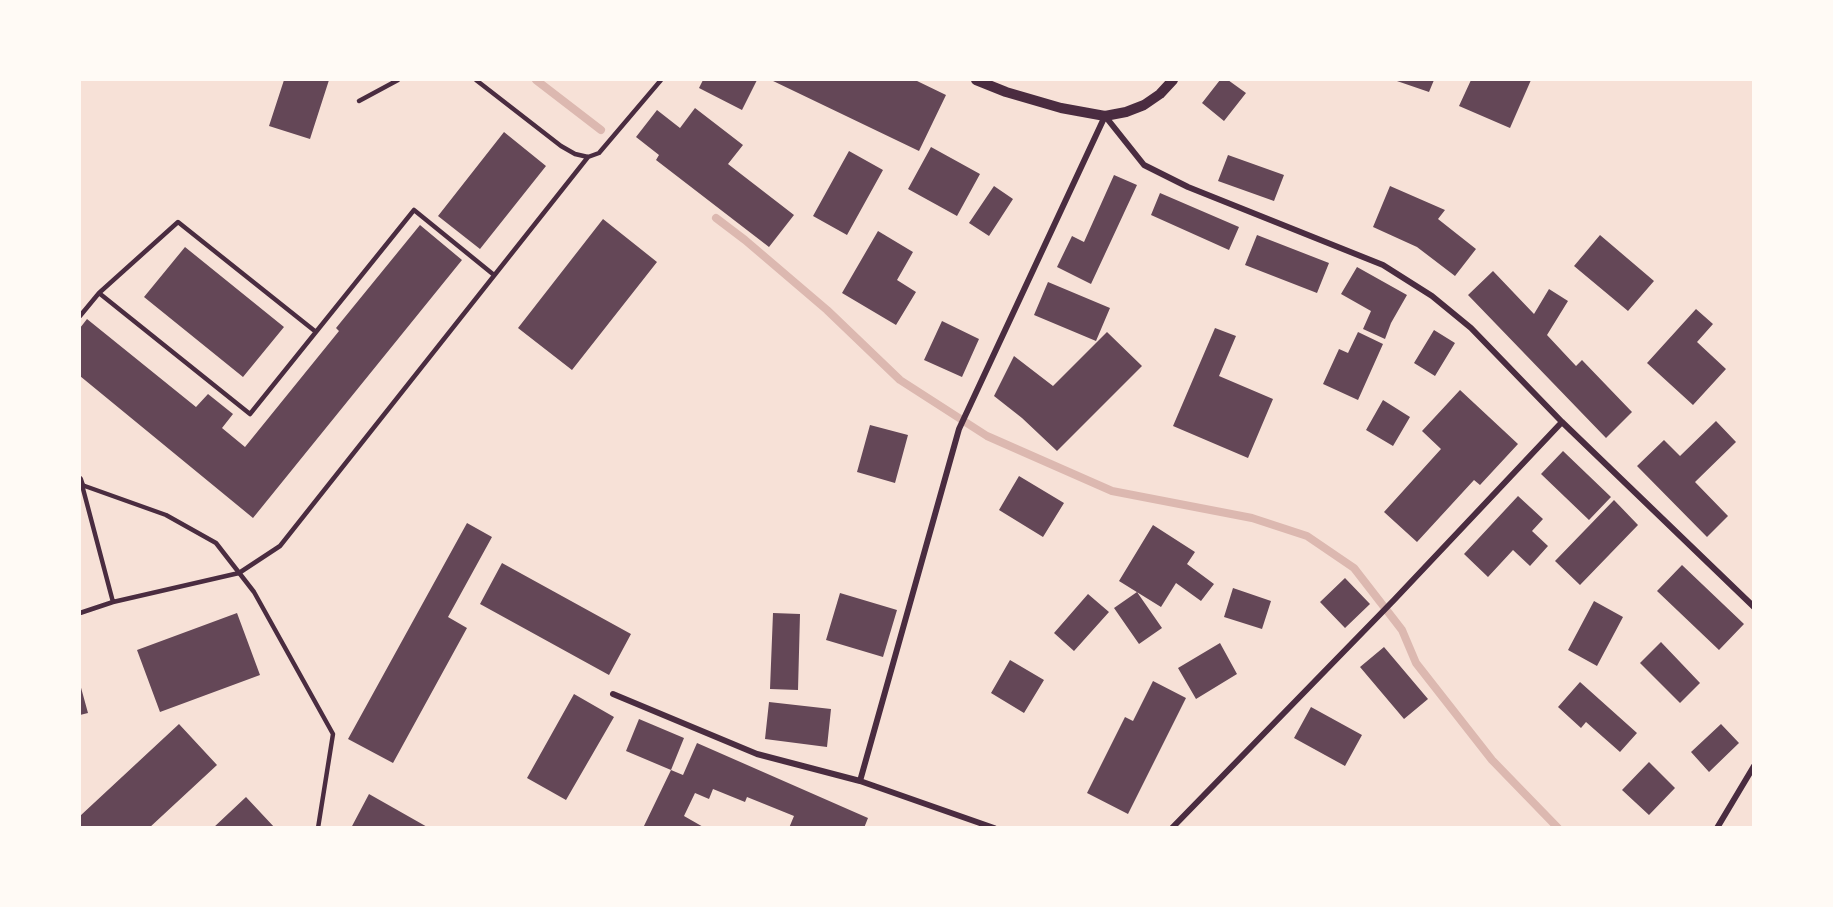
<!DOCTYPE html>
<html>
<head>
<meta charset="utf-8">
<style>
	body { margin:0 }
	#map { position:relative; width:1833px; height:907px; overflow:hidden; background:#f7e1d7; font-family:"Nunito Sans",sans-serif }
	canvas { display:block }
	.frame { position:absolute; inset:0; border:81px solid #fffaf5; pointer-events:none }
</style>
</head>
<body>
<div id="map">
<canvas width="1833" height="907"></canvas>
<div class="frame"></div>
</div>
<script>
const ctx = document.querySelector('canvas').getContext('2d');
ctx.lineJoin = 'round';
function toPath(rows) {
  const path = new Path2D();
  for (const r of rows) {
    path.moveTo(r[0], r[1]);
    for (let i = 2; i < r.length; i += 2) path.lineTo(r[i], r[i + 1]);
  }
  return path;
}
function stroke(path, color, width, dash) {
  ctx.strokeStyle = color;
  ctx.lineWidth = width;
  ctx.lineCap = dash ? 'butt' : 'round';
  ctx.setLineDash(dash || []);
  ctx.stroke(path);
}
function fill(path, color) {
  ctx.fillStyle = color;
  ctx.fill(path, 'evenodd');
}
const stream = toPath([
	[536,80,601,130],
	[716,218,745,240,827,310,900,380,987,436,1112,491,1252,518,1307,536,1354,568,1402,630,1416,663,1492,760,1558,828]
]);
const building = toPath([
	[284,80,329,80,310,139,269,126],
	[703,80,757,80,742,110,699,88],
	[771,80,915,80,946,95,919,151],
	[1220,80,1228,80,1246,93,1224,121,1202,103],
	[1394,80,1434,80,1429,92],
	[1471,80,1531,80,1510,128,1459,106],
	[695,108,743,145,728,164,794,215,769,247,656,160,659,155,636,137,657,110,680,128],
	[504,132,546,166,480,249,438,216],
	[931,147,980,174,957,216,908,189],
	[849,151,883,170,847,235,813,216],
	[1228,155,1284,175,1274,201,1218,181],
	[1114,175,1137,185,1091,284,1057,267,1072,236,1084,242],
	[994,186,1013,199,989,236,969,223],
	[1390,186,1445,210,1438,219,1476,249,1455,276,1417,247,1373,227],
	[1160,193,1239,227,1229,250,1151,215],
	[603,219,657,262,572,370,518,328],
	[420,225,462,260,253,518,80,376,80,328,87,319,196,407,208,394,233,414,222,428,245,447,339,331,336,328],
	[878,231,913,252,897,280,916,292,896,325,842,293],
	[1257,235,1329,263,1317,293,1245,265],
	[1600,235,1654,281,1628,311,1574,266],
	[185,247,284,327,243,377,144,297],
	[1357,267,1407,295,1391,323,1385,339,1363,329,1371,311,1341,294],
	[1493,271,1534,314,1549,289,1568,301,1547,335,1576,366,1582,360,1632,412,1606,438,1468,295],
	[1048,282,1110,308,1096,341,1034,315],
	[1696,309,1713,324,1697,342,1726,369,1693,405,1647,363],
	[942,321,979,339,962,377,924,360],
	[1215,328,1236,336,1219,376,1273,399,1248,458,1173,426],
	[1434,330,1455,343,1435,376,1414,363],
	[1107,332,1142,366,1057,451,1022,418,994,396,1014,356,1053,386],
	[1358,332,1383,344,1358,400,1323,384,1339,349,1348,353],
	[1460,390,1518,444,1480,485,1474,480,1417,542,1384,512,1441,449,1422,431],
	[1383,400,1410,417,1393,446,1366,430],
	[1716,421,1736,442,1695,482,1728,516,1707,537,1637,466,1664,440,1680,456],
	[870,425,908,435,895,483,857,472],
	[1563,451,1611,497,1589,520,1541,474],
	[1019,476,1064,503,1043,537,999,510],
	[1518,496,1543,519,1532,531,1548,546,1530,566,1513,550,1488,577,1464,554],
	[1614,500,1638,525,1580,585,1555,561],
	[467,523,492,537,448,617,467,628,393,763,348,739],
	[1153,525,1195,552,1187,564,1214,584,1201,601,1176,583,1161,607,1119,581],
	[502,563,631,634,609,675,480,604],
	[1682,565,1744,624,1719,650,1657,591],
	[1345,578,1370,604,1345,628,1320,602],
	[1233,588,1271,601,1262,629,1224,617],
	[1137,592,1162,628,1139,644,1114,608],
	[840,593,897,610,883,657,826,640],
	[1088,594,1109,612,1074,651,1054,633],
	[1594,601,1623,617,1597,666,1568,650],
	[237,613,260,675,160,712,137,650],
	[773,613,800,614,798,690,770,689],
	[1661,642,1700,683,1680,703,1640,663],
	[1220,643,1237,674,1196,699,1178,668],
	[1384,647,1428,699,1404,719,1360,667],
	[1010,660,1044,680,1024,713,991,693],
	[1153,681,1186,698,1128,814,1087,793,1125,717,1133,721],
	[1580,682,1637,733,1620,752,1586,722,1581,728,1558,707],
	[80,684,88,713,80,715],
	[574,694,614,717,566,800,527,778],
	[769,702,831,709,827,747,765,739],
	[1311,707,1362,735,1345,766,1294,738],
	[639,719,684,738,671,770,626,751],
	[179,724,217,765,149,828,80,828,80,816],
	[1721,724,1739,743,1709,772,1691,752],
	[697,743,868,818,864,828,789,828,794,816,747,797,745,802,713,789,709,799,695,793,684,816,705,828,643,828,671,770,683,775],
	[1649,762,1675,788,1649,815,1622,790],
	[369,794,429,828,351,828],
	[246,797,275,828,213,828]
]);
const service = toPath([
	[476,80,561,146,575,154,588,157,599,153,661,80],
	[359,101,398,80],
	[99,293,178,222,316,332],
	[80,316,99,293,250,414,414,210,494,275],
	[82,485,166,515,216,543,254,592,333,734,318,828],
	[82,485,113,602],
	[80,613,113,602,239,573,280,546,588,157]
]);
const minor = toPath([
	[80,479,82,485],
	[613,694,757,754,860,781,994,828],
	[860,781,959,429,1105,116,1144,165,1188,187,1383,265,1432,296,1471,328,1562,422,1754,607],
	[1172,828,1394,600,1562,422],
	[1717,828,1754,766]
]);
const tertiary = toPath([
	[976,80,1006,92,1061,108,1105,116,1126,112,1144,105,1160,94,1173,80]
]);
stroke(stream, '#dcb8b0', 8);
fill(building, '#644757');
stroke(service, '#4a2c40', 4.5);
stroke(minor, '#4a2c40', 6);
stroke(tertiary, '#4a2c40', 10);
</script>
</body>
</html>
